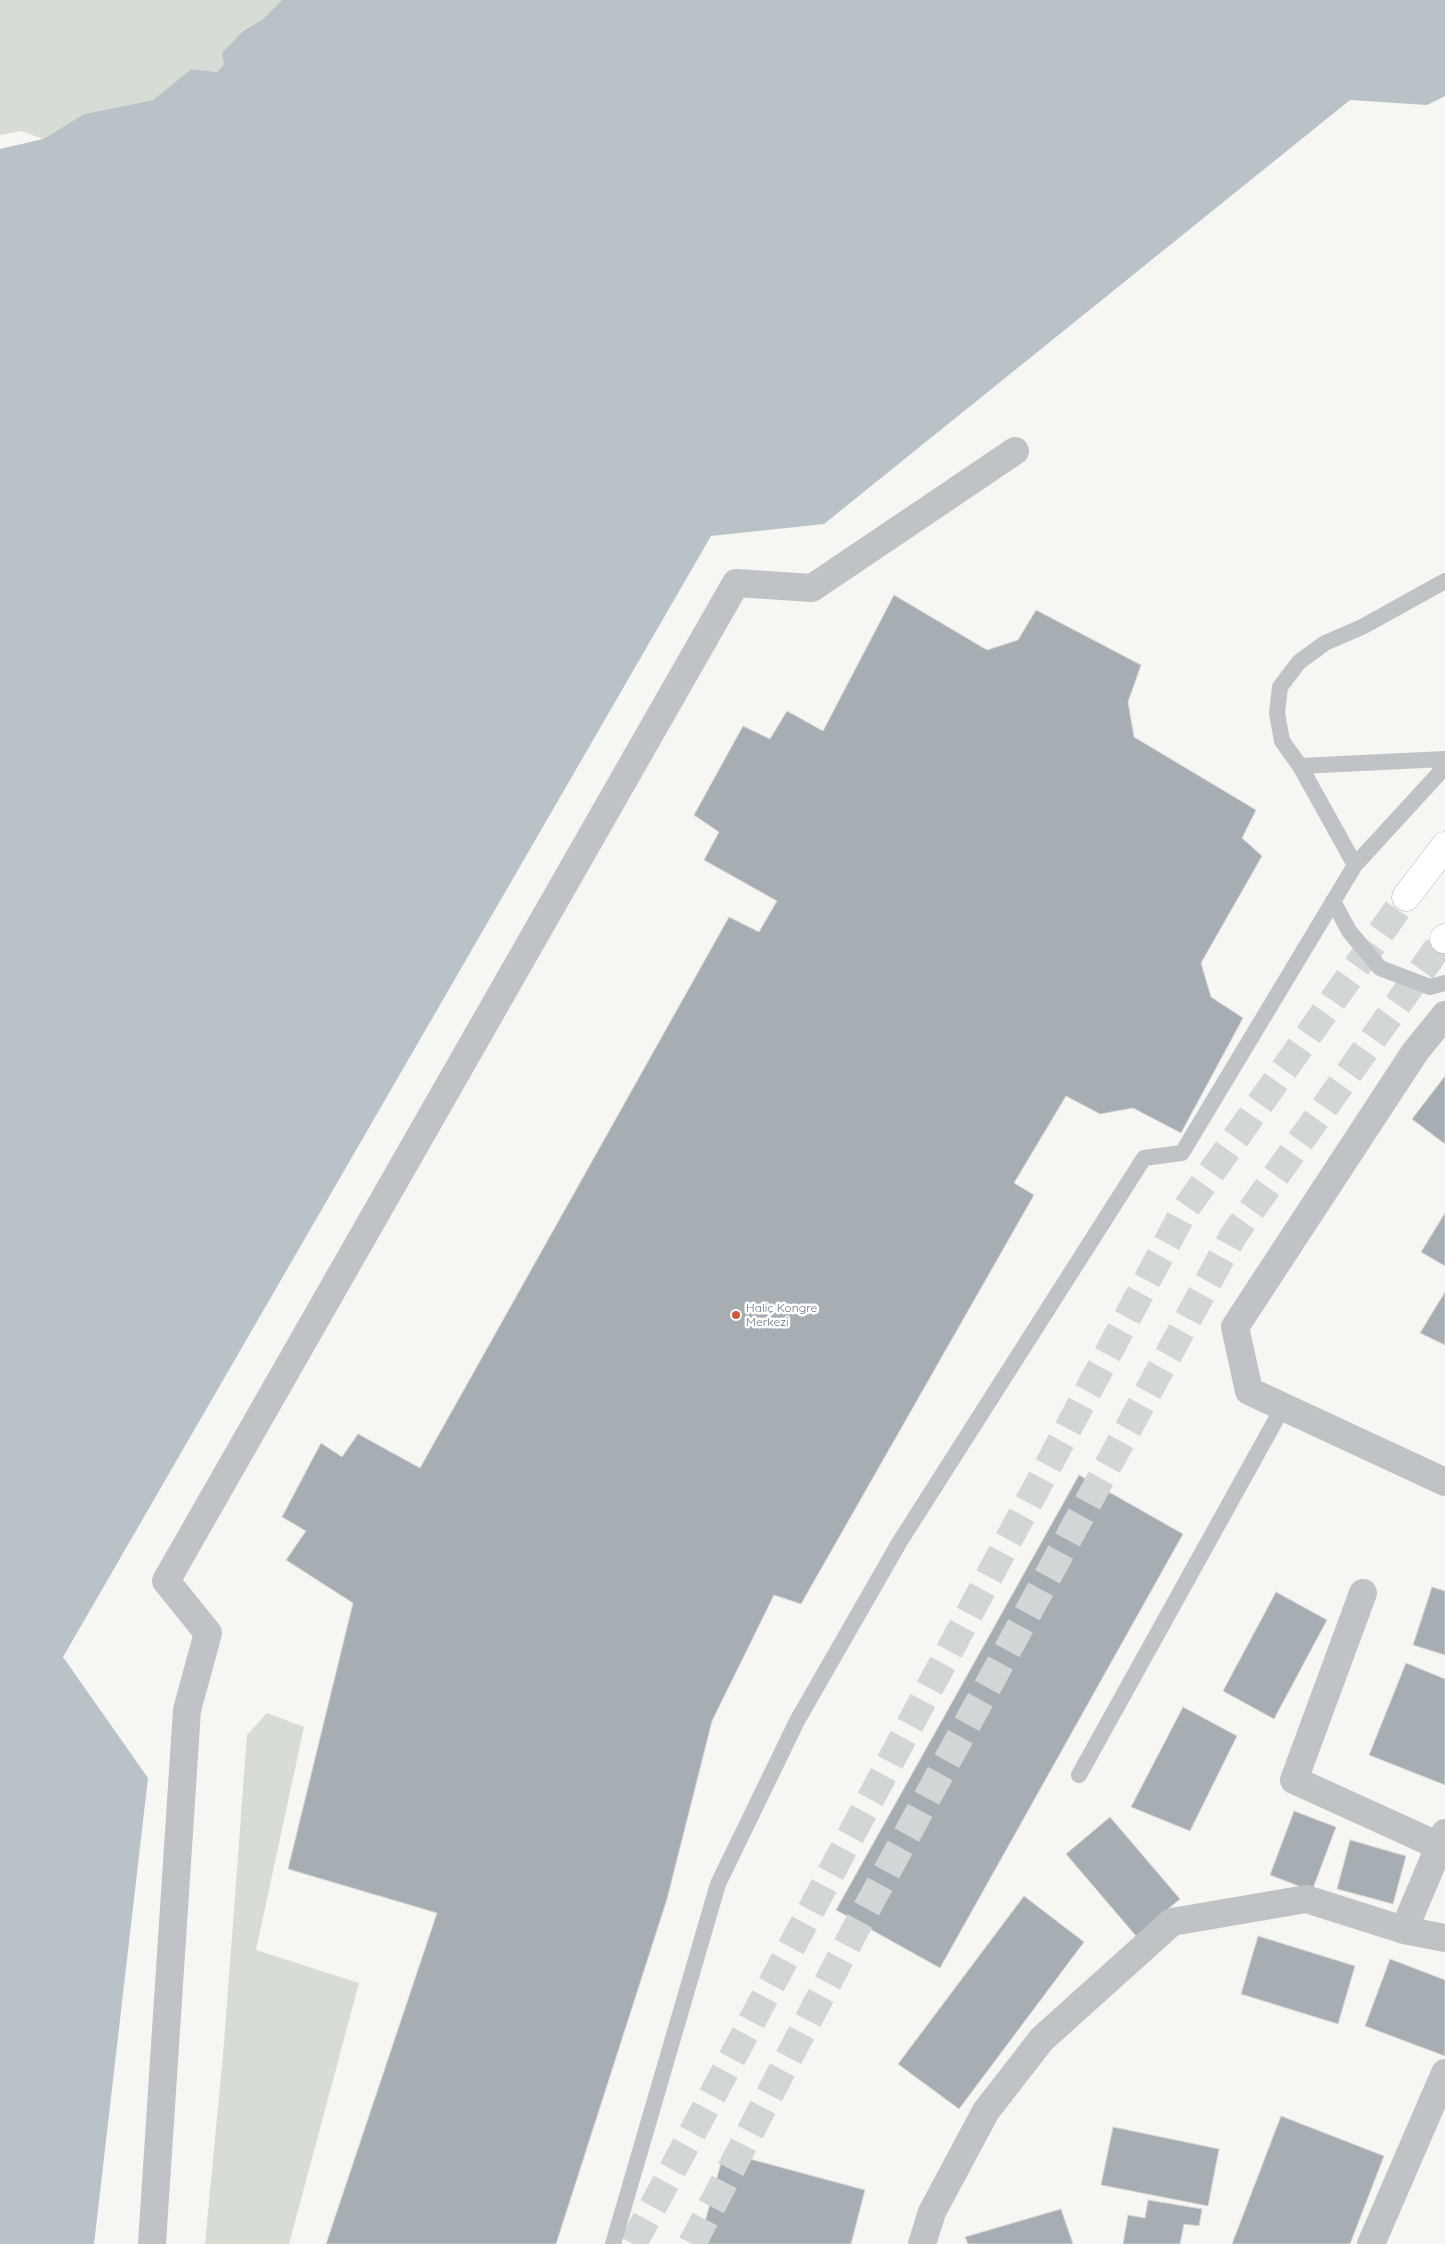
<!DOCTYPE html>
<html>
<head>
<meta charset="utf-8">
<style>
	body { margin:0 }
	canvas { display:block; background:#f6f6f3 }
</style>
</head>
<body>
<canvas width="1445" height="2244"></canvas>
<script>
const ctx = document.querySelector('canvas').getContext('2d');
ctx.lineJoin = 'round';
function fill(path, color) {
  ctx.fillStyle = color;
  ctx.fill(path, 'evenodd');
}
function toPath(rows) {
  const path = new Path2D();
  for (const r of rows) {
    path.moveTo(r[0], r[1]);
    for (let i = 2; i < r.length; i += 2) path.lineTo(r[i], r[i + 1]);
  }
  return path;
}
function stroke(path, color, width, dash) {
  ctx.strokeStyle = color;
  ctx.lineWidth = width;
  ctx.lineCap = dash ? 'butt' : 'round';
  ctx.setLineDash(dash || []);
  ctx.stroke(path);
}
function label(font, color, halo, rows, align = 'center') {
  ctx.font = font + ' Quicksand,sans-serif';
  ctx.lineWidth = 5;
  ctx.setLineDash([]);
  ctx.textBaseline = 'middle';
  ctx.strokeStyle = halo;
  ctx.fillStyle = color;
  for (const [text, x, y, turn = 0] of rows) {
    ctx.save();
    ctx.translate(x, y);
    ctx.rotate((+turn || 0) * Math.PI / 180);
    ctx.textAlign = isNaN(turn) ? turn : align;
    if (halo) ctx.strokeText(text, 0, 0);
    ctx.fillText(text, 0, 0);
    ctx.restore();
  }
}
const green = toPath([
	[0,0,282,0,263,19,243,30,224,64,217,72,191,69,153,100,84,114,43,139,21,131,0,135],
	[267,1713,304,1727,256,1950,359,1983,289,2244,205,2244,224,2044,247,1735]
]);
const water = toPath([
	[282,0,1445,0,1445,96,1427,105,1350,100,824,524,711,536,63,1657,148,1778,94,2244,0,2244,0,149,43,139,84,114,153,100,191,69,217,72,224,64,222,53,244,30,263,19]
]);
const building = toPath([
	[894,595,987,650,1018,640,1036,610,1141,665,1128,702,1134,737,1256,810,1242,838,1262,856,1201,963,1211,997,1243,1018,1181,1133,1133,1108,1100,1114,1066,1096,1014,1183,1034,1195,801,1604,774,1595,712,1721,667,1899,556,2244,326,2244,437,1913,288,1869,353,1603,286,1560,306,1531,282,1517,321,1443,342,1457,358,1434,420,1468,729,917,759,932,777,901,704,860,719,832,694,815,743,726,770,739,787,711,823,731,894,595],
	[1445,1076,1445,1144,1412,1119,1445,1076],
	[1445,1213,1445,1266,1421,1252,1445,1213],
	[1445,1292,1445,1345,1420,1333,1445,1292],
	[1079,1475,1183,1534,940,1968,836,1910,1079,1475],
	[1432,1587,1445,1591,1445,1655,1413,1645,1432,1587],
	[1276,1592,1327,1620,1274,1719,1223,1691,1276,1592],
	[1406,1663,1445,1679,1445,1785,1369,1755,1406,1663],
	[1183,1707,1237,1736,1190,1831,1131,1807,1183,1707],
	[1294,1811,1336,1827,1312,1891,1270,1875,1294,1811],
	[1110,1817,1180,1899,1136,1936,1066,1854,1110,1817],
	[1350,1840,1406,1856,1393,1904,1337,1889,1350,1840],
	[1024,1896,1084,1942,959,2109,898,2064,1024,1896],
	[1258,1936,1355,1966,1338,2024,1241,1994,1258,1936],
	[1390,1959,1445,1980,1445,2056,1365,2026,1390,1959],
	[1281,2116,1384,2156,1350,2244,1232,2244,1281,2116],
	[1113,2127,1219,2149,1208,2206,1101,2185,1113,2127],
	[724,2152,865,2190,851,2244,699,2244,724,2152],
	[1148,2200,1202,2209,1199,2226,1184,2224,1180,2244,1123,2244,1128,2215,1145,2218,1148,2200],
	[1061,2209,1073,2244,968,2244,965,2237,1061,2209]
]);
const primaryTunnel = toPath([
	[633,2244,1184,1211,1406,897],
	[692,2244,855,1930,1233,1236,1444,939]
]);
const service = toPath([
	[1445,581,1362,627,1325,643,1299,662,1280,687,1277,713,1282,741,1300,766,1445,759],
	[1300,766,1355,865],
	[1333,901,1349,931,1380,968,1430,987,1445,983],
	[1079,1775,1283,1407],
	[613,2244,718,1884,797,1721,899,1543,1144,1158,1182,1153,1355,865,1445,767]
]);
const minor = toPath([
	[1445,1015,1415,1052,1235,1327,1249,1391,1445,1482],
	[1363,1593,1294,1780,1439,1846],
	[1404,1930,1445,1833],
	[152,2244,187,1710,208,1633,166,1581,736,583,812,588,1015,451],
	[922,2244,932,2212,986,2111,1042,2039,1172,1922,1306,1899,1404,1930,1445,1938],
	[1371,2244,1445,2073]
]);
const primary = toPath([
	[1406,897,1445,846],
	[1444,939,1445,938]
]);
const markers = [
	[736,1315,5,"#d15838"]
];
const poiNames = [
	["Haliç Kongre",746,1308],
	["Merkezi",746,1322]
];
fill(green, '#d7dcd4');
fill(water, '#b9c2c6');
fill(building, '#a7aeb3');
stroke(building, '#d7d7d5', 1);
stroke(primaryTunnel, '#d2d6d6', 28, [28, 14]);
stroke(primary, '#b3b7ba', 29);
stroke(service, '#bfc3c6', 16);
stroke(minor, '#bfc3c6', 28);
stroke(primary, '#fff', 28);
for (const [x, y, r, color] of markers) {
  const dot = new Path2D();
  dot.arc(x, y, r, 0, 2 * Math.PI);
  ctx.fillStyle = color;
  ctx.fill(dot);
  stroke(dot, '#fff', 2);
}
label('12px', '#687681', '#fff', poiNames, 'left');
</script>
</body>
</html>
